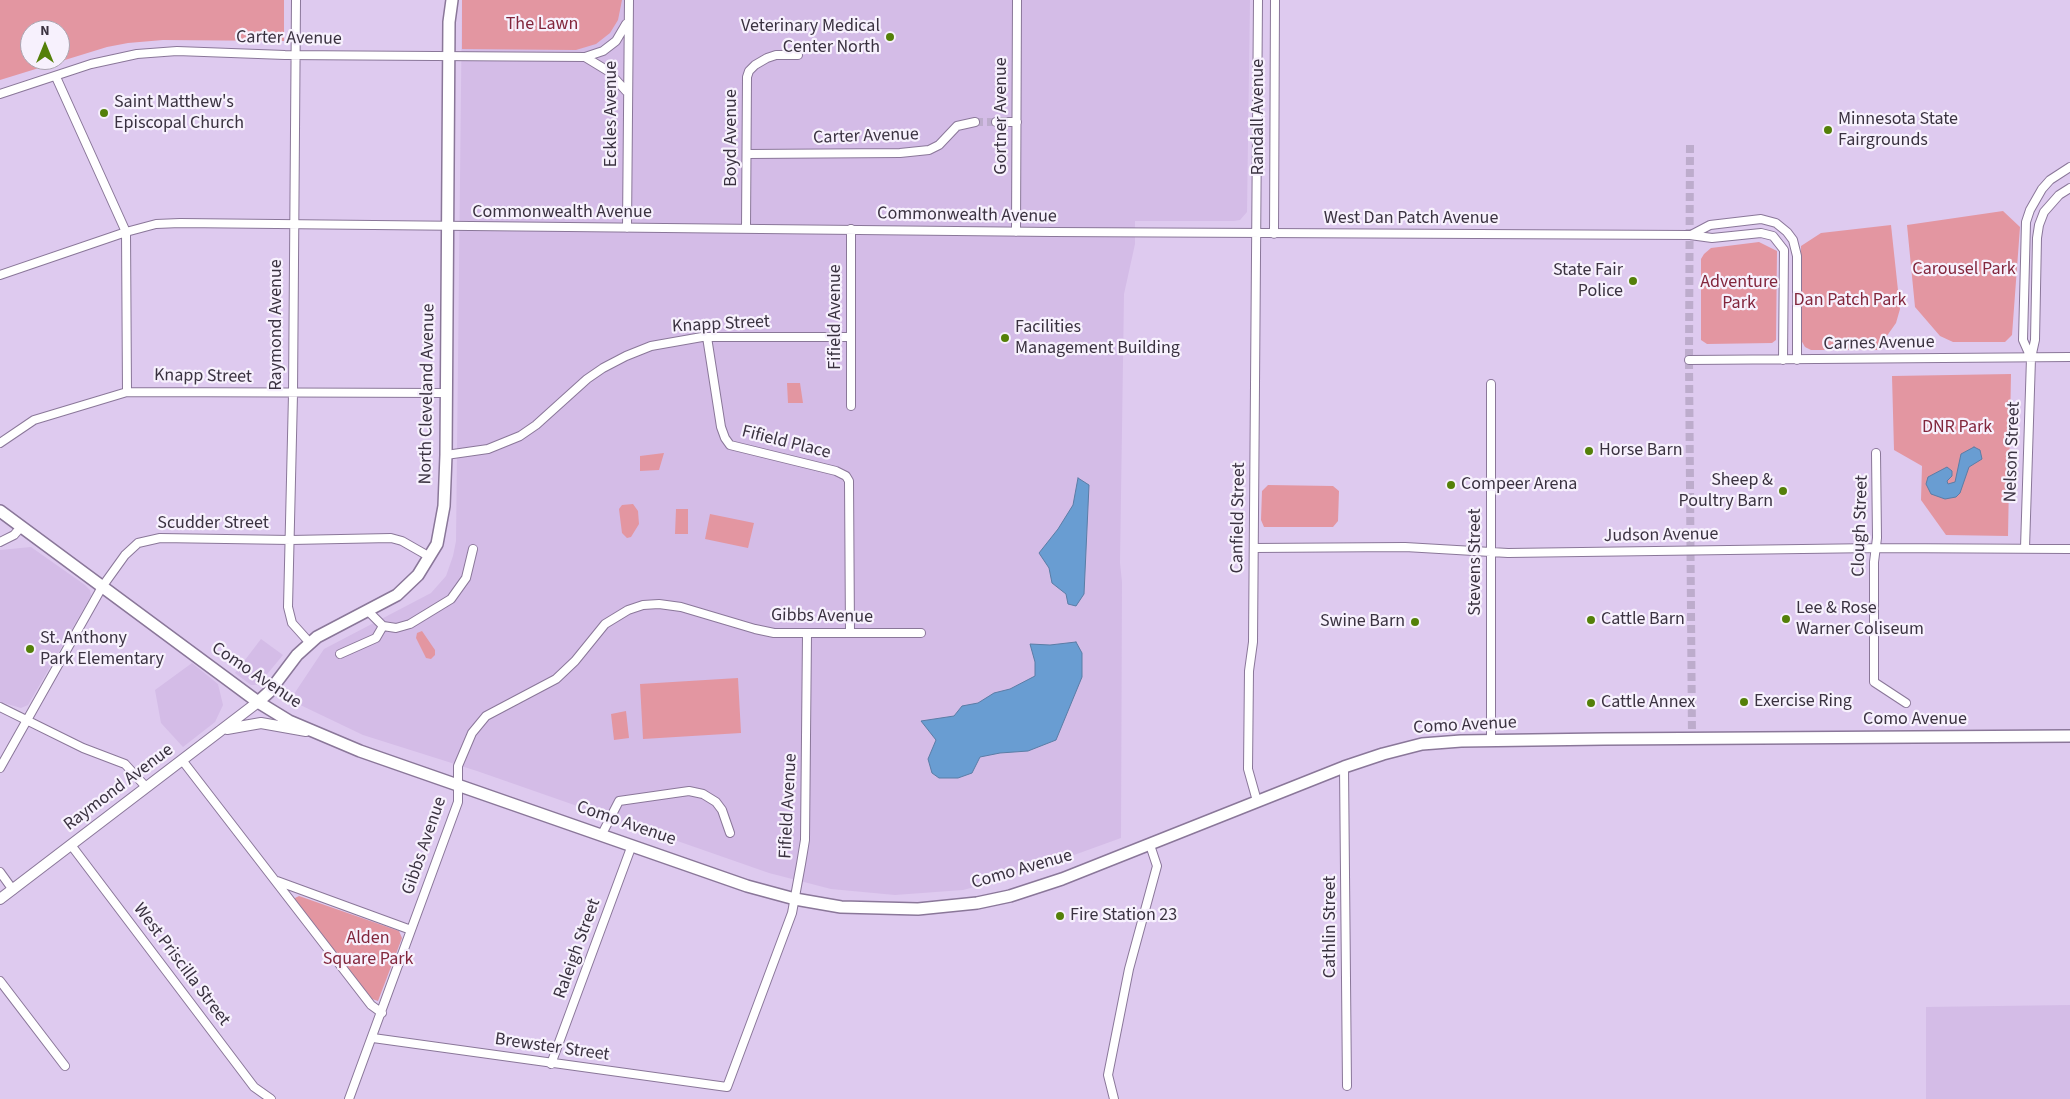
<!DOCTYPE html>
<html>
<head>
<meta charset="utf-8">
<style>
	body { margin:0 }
	#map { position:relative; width:2070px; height:1099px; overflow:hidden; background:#decaef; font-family:"Source Sans 3",sans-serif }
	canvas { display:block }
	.north { position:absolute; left:20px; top:20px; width:50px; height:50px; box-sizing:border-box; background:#f7f1fd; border:1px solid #aba5b1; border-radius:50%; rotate:0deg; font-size:14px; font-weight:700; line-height:20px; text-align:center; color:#3a3240 }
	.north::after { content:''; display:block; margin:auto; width:18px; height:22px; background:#548009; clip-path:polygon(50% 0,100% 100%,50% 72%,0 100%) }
</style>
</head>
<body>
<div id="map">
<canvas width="2070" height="1099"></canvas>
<div class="north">N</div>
</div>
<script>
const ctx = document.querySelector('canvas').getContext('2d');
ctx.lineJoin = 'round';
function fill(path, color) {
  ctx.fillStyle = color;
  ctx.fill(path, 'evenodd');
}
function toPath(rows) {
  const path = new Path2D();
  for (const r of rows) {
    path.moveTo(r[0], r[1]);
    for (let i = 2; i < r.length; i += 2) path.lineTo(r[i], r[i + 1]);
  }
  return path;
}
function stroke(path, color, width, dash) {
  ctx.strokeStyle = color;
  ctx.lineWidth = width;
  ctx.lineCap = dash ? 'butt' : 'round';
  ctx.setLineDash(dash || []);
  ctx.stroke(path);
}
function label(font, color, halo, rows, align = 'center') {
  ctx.font = font + ' "Source Sans 3",sans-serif';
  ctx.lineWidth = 4.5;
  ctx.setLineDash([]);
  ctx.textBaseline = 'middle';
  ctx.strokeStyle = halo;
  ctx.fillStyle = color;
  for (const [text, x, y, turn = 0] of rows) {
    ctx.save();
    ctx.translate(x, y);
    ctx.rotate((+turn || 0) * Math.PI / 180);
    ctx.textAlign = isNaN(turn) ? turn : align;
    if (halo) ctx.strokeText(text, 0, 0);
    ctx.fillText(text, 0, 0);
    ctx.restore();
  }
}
const built = toPath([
	[462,0,1250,0,1247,212,1240,220,1234,221,1135,221,1135,244,1124,294,1120,563,1122,582,1121,838,1016,876,963,890,895,895,831,889,769,873,477,771,363,735,292,701,292,697,324,649,431,593,446,576,453,556,456,541],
	[31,547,85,585,90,590,91,596,28,705,21,708,0,702,0,550],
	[261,639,283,655,258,685,251,685,235,673],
	[192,663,218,684,223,705,215,722,183,747,161,723,155,690],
	[2070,1005,2070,1099,1926,1099,1926,1007]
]);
const green = toPath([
	[0,0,284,0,284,41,163,40,128,43,107,47,0,80],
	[30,30,60,30,60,60,30,60],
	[462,0,622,0,618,20,610,33,596,44,576,50,462,49],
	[2003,211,2020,227,2012,335,2005,342,1953,342,1940,336,1915,307,1907,225],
	[1891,225,1900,309,1896,323,1877,350,1811,350,1805,347,1801,340,1801,246,1821,233],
	[1759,242,1777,251,1776,340,1772,343,1707,344,1701,340,1701,259,1704,254,1711,248],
	[2011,374,2008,536,1946,535,1921,500,1922,466,1894,450,1892,376],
	[787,383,800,383,803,403,788,403],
	[664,453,659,470,640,471,640,456],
	[1268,485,1333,486,1339,491,1338,521,1333,527,1264,527,1261,520,1262,491],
	[633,504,638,511,639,524,631,537,627,538,622,533,619,509,622,505],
	[676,509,688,509,688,534,675,534],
	[710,514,754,523,748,548,705,539],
	[422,631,435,650,435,655,431,659,426,658,416,638,417,633],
	[738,678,741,733,643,739,640,684],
	[626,711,629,738,614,740,611,714],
	[299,896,399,931,402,938,378,1001,372,999,295,901,295,898]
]);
const water = toPath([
	[1974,447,1980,450,1982,459,1969,467,1960,493,1956,497,1945,499,1931,494,1926,484,1928,477,1947,467,1952,471,1952,476,1947,481,1948,484,1955,482,1961,454,1974,447],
	[1078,478,1089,485,1084,594,1076,606,1068,604,1066,594,1052,583,1049,568,1039,553,1058,529,1073,505,1078,478],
	[1076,642,1082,653,1082,677,1056,740,1028,751,1000,753,980,757,972,773,958,778,939,778,932,773,928,759,936,740,921,721,954,716,962,706,978,703,994,693,1010,689,1035,676,1035,662,1030,644,1050,645,1076,642]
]);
const minorTunnel = toPath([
	[975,122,996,122],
	[1690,145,1689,360,1692,738]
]);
const minor = toPath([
	[296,0,293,394,288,607,292,623,310,643],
	[585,57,603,51,616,41,626,24],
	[56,77,126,232,127,392],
	[0,94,91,64,137,54,177,51,285,55,585,57,608,71,626,91],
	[996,122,1017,122],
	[747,154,900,153,929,150,939,145,957,126,975,122],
	[627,228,629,0],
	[746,228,747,77,749,71,755,65,767,58,776,55,798,55],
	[1016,232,1017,0],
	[1274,234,1275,0],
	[1691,235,1710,225,1761,219,1776,223,1787,232,1793,240,1797,256,1797,360],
	[0,275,126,232,156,224,180,223,1052,232,1690,235,1712,238,1761,233,1773,236,1784,250,1783,360],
	[707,337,721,427,725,438,730,445,836,471,846,476,849,481,850,633],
	[2031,358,2023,340,2026,222,2030,210,2042,189,2050,180,2070,167],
	[1689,360,2070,357],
	[851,406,851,229],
	[0,443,34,420,127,392,447,393],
	[1876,453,1877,538,1874,562,1874,682,1906,703],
	[446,455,488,449,520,436,536,425,587,379,603,368,626,356,651,346,702,337,850,337],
	[0,542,14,535,21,527],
	[1254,548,1405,547,1508,553,1876,548,2070,549],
	[2025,548,2031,358,2035,340,2037,238,2039,225,2044,212,2059,195,2070,188],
	[368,611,383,626],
	[340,654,376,638,383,626,396,628,410,624,451,599,466,578,473,549],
	[0,707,83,748,125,764,146,787],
	[1491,741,1491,384],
	[182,760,371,1005,382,1013],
	[1344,767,1347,1086],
	[0,768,102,587,125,555,138,543,160,538,291,540,391,538,402,541,430,557],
	[1257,801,1248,769,1249,671,1253,642,1258,0],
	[602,834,619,801,689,791,703,794,716,802,722,810,730,833],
	[71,845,254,1087,271,1099],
	[0,872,13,890],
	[277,881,411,930],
	[0,981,65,1066],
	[373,1038,727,1087,792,913,801,864,805,840,807,634],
	[551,1064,632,845],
	[349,1099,458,802,458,766,472,733,486,716,556,679,575,661,605,624,628,610,643,605,659,604,681,607,755,629,774,633,921,633],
	[1114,1099,1108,1075,1129,969,1157,866,1150,845]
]);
const tertiary = toPath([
	[227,729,261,723,306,731],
	[0,899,258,702]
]);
const secondary = toPath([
	[0,511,258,702,289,721,360,751,747,886,795,899,841,907,918,909,977,903,1010,896,1062,879,1344,767,1383,754,1422,744,1461,741,1604,739,2070,736],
	[258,702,269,692,297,655,317,637,397,595,418,575,437,544,444,506,446,455,449,22,452,0]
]);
const markers = [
	[890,37,5,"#548009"],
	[104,113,5,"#548009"],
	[1828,130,5,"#548009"],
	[1633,281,5,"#548009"],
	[1005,338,5,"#548009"],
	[1589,451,5,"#548009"],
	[1451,485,5,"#548009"],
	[1783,491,5,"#548009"],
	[1786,619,5,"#548009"],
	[1591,620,5,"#548009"],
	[1415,622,5,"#548009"],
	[30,649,5,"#548009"],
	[1744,702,5,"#548009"],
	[1591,703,5,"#548009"],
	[1060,916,5,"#548009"]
];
const parkNames = [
	["The Lawn",542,25],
	["Carousel Park",1964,270],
	["Adventure",1739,283],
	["Park",1739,304],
	["Dan Patch Park",1850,301],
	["DNR Park",1957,428],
	["Alden",368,939],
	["Square Park",368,960]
];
const poiNames = [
	["Veterinary Medical",880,27,"right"],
	["Center North",880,48,"right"],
	["Saint Matthew's",114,103],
	["Episcopal Church",114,124],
	["Minnesota State",1838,120],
	["Fairgrounds",1838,141],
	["State Fair",1623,271,"right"],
	["Police",1623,292,"right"],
	["Facilities",1015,328],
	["Management Building",1015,349],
	["Horse Barn",1599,451],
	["Sheep &",1773,481,"right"],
	["Poultry Barn",1773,502,"right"],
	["Compeer Arena",1461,485],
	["Lee & Rose",1796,609],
	["Warner Coliseum",1796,630],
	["Cattle Barn",1601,620],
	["Swine Barn",1405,622,"right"],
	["St. Anthony",40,639],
	["Park Elementary",40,660],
	["Exercise Ring",1754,702],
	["Cattle Annex",1601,703],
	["Fire Station 23",1070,916]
];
const streetNames = [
	["Carter Avenue",289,39,1],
	["Eckles Avenue",612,114,-90],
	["Gortner Avenue",1002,116,-90],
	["Randall Avenue",1259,117,-90],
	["Carter Avenue",866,137,-2],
	["Boyd Avenue",732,138,-90],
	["Commonwealth Avenue",562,213],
	["Commonwealth Avenue",967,216,1],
	["West Dan Patch Avenue",1411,219],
	["Fifield Avenue",836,317,-90],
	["Raymond Avenue",277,325,-90],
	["Knapp Street",721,325,-3],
	["Carnes Avenue",1879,344,-1],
	["Knapp Street",203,377,1],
	["North Cleveland Avenue",428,394,-89],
	["Fifield Place",786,443,14],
	["Nelson Street",2013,452,-88],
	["Canfield Street",1239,518,-89],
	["Scudder Street",213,524],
	["Clough Street",1861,526,-88],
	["Judson Avenue",1661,536,-1],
	["Stevens Street",1476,562,-90],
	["Gibbs Avenue",822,617,1],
	["Como Avenue",256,676,34],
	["Como Avenue",1915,720],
	["Como Avenue",1465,726,-3],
	["Raymond Avenue",119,788,-37],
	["Fifield Avenue",789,806,-87],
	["Como Avenue",626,824,19],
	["Gibbs Avenue",425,846,-71],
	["Como Avenue",1022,870,-16],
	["Cathlin Street",1331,927,-90],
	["Raleigh Street",578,949,-70],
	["West Priscilla Street",181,965,53],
	["Brewster Street",552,1048,8]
];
fill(built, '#d4bce7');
fill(green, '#e396a1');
fill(water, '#699dd2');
stroke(water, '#5b7da6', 1);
stroke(minorTunnel, '#bdaccc', 8, [8, 4]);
stroke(minor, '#8a7799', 10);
stroke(tertiary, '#8a7799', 12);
stroke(secondary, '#8a7799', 14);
stroke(minor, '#fff', 8);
stroke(tertiary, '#fff', 10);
stroke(secondary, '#fff', 11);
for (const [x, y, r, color] of markers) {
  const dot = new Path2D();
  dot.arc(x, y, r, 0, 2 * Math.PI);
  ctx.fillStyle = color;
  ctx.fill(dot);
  stroke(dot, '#f7f1fd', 2);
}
label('18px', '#82263c', '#f7f1fd', parkNames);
label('18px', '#3a3240', '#f7f1fd', poiNames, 'left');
label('18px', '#3a3240', '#f7f1fd', streetNames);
</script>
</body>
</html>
